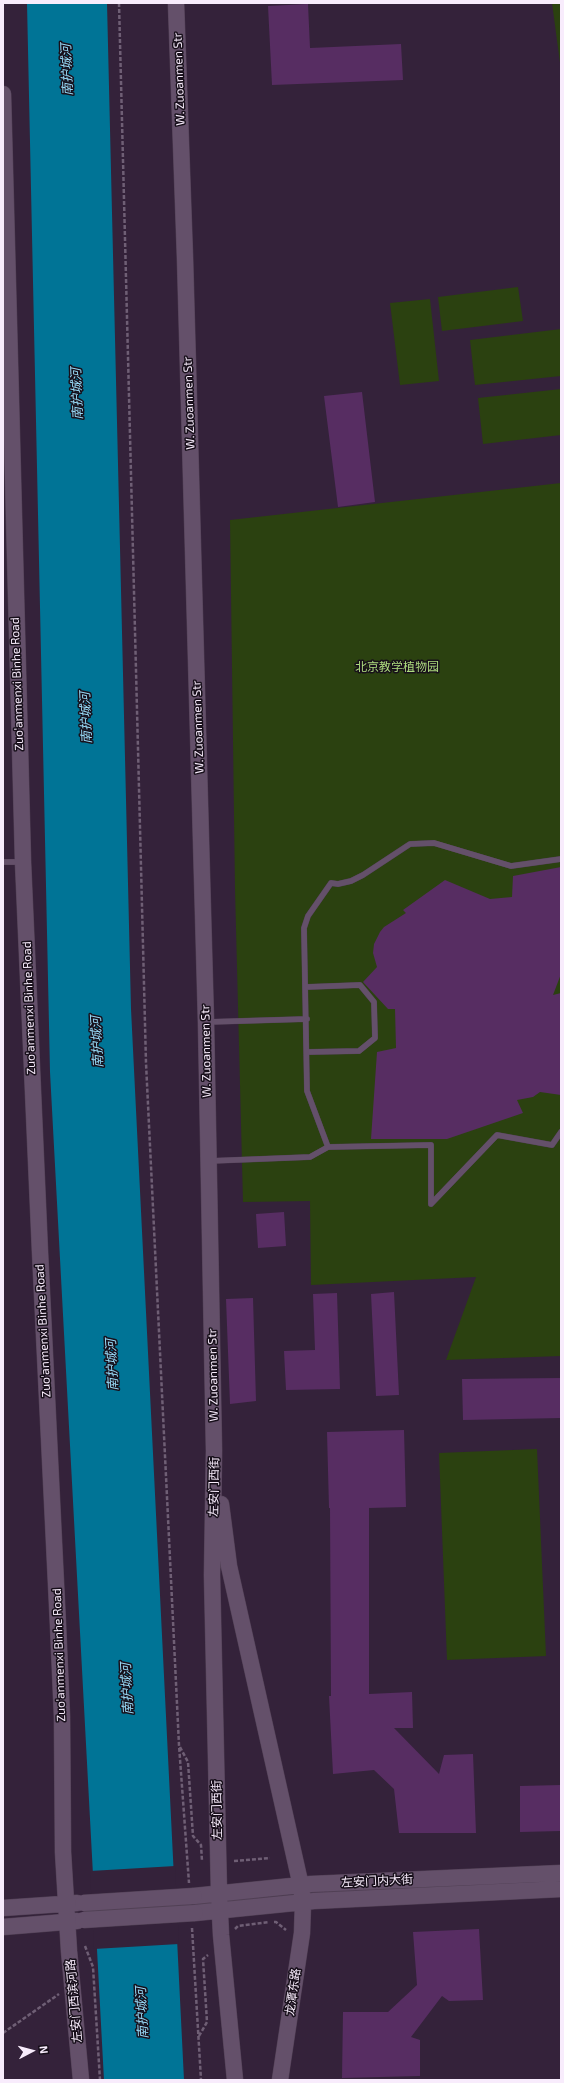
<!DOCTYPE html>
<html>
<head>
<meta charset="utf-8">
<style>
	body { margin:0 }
	#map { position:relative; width:564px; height:2083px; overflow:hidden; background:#34223a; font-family:"Exo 2",sans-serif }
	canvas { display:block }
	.frame { position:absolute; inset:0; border:4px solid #f8ecfc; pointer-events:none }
	.north { position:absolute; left:12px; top:2031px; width:40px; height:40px; -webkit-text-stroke:3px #170f1a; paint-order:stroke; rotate:84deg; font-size:11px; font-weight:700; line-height:16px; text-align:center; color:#f8ecfc }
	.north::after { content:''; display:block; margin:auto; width:14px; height:18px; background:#f8ecfc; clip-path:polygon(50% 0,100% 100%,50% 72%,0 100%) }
</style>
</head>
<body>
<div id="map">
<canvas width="564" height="2083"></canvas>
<div class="frame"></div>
<div class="north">N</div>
</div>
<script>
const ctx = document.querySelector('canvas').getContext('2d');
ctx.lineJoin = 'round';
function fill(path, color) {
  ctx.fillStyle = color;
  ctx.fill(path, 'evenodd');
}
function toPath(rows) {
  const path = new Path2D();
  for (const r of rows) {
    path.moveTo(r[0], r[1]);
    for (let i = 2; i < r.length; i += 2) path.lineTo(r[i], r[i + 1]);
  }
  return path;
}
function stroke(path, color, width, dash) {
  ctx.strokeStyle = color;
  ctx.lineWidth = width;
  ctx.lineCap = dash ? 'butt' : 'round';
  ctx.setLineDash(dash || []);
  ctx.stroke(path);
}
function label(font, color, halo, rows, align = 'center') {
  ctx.font = font + ' "Exo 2","Noto Sans SC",sans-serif';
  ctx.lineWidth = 3;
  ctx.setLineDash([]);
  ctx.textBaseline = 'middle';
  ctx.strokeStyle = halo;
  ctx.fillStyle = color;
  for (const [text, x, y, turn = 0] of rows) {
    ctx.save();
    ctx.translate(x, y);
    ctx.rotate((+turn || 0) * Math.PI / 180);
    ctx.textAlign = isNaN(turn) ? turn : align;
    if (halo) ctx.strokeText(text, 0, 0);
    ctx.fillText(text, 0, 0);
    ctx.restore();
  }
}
const green = toPath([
	[552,3,561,3,561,70],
	[518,287,523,321,442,331,438,297],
	[430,299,439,381,400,385,390,303],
	[561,329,561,376,475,385,470,340],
	[561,389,561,435,483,444,478,398],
	[561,483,561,1356,446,1360,476,1277,311,1285,310,1201,243,1202,235,889,230,520],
	[537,1449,546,1656,447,1660,439,1453]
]);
const water = toPath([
	[27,3,107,3,131,1009,184,2080,104,2080,50,1072]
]);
const pier = toPath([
	[175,1866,179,1944,94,1949,90,1871]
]);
const building = toPath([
	[308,4,310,48,401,44,403,80,272,85,268,6],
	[362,392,375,502,338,507,324,396],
	[561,867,561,974,553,995,561,993,561,1095,540,1092,533,1097,517,1100,523,1113,447,1139,371,1139,377,1052,396,1048,395,1009,388,1009,363,982,377,967,373,953,374,944,380,932,384,927,406,913,403,910,445,880,490,899,512,897,513,876],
	[284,1212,286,1246,258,1248,256,1214],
	[394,1292,399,1395,376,1396,371,1294],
	[337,1293,340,1389,286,1390,284,1351,315,1350,313,1294],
	[253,1298,256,1401,230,1404,226,1299],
	[561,1378,561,1418,463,1420,462,1379],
	[404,1430,406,1507,369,1508,369,1694,412,1692,413,1728,394,1728,439,1774,444,1755,473,1754,476,1833,399,1833,394,1789,374,1770,333,1774,329,1696,331,1696,330,1508,329,1508,327,1432],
	[561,1785,561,1831,520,1832,520,1786],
	[479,1929,483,2000,449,2001,442,1996,411,2037,420,2040,420,2076,342,2078,343,2012,388,2012,417,1985,413,1932]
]);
const path = toPath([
	[119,3,146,1063,179,1745,189,1883],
	[180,1747,188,1762,193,1836,201,1845,202,1861],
	[234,1861,270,1858],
	[274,1922,276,1922,286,1930],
	[192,1928,201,2080],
	[235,1929,238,1926,269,1922],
	[85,1946,93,1967,100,2080],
	[3,2033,59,1994],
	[199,2036,207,2022,203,1959,208,1955]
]);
const lane = toPath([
	[561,859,511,866,434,843,410,844,363,875,351,881,338,884,331,883,308,916,304,928,307,1091,328,1147,431,1145,431,1204,497,1135,552,1145,561,1132],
	[3,862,21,862],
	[306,987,360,985,374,1002,375,1038,359,1051,307,1052],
	[207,1022,307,1019],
	[209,1161,310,1157,328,1147]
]);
const secondary = toPath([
	[176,3,185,258,206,1022,214,1451,212,1575,219,1893,221,1935,235,2080],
	[3,94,23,862,40,1252,58,1625,62,1717,63,1852,69,1951,81,2080],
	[221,1504,229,1566,301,1886,303,1903,302,1933,280,2080],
	[194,1896,311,1884,561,1873],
	[3,1908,77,1903],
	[195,1913,314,1901,561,1889],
	[3,1927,77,1921]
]);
const secondaryBridge = toPath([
	[83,1903,194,1896],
	[83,1920,195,1913]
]);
const streetNames = [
	["W. Zuoanmen Str",179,79,-92],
	["W. Zuoanmen Str",189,403,-92],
	["Zuo'anmenxi Binhe Road",17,684,-92],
	["W. Zuoanmen Str",198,727,-92],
	["Zuo'anmenxi Binhe Road",29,1008,-92],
	["W. Zuoanmen Str",206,1051,-91],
	["Zuo'anmenxi Binhe Road",43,1331,-93],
	["W. Zuoanmen Str",213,1375,-91],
	["左安门西街",214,1487,-89],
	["Zuo'anmenxi Binhe Road",59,1655,-92],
	["左安门西街",217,1810,-91],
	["左安门内大街",377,1881,-3],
	["龙潭东路",293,1992,-82],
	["左安门西滨河路",74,2001,-95]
];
const parkNames = [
	["北京教学植物园",397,667]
];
const waterNames = [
	["南护城河",67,70,-92],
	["南护城河",77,394,-92],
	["南护城河",86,718,-92],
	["南护城河",97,1042,-93],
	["南护城河",112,1365,-93],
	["南护城河",127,1689,-93],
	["南护城河",142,2013,-93]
];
fill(green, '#2b4110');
fill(water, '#007496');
fill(pier, '#34223a');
fill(building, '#572d62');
stroke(lane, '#514055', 6);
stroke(secondary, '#514055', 17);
stroke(path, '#6f5f75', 2.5, [4, 2]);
stroke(lane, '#64506a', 5.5);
stroke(secondary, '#64506a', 16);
stroke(secondaryBridge, '#514055', 17, []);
stroke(secondaryBridge, '#64506a', 16);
label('12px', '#f8ecfc', '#170f1a', streetNames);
label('12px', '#addb7e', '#170f1a', parkNames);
label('italic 13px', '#98dbf8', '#170f1a', waterNames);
</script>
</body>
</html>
